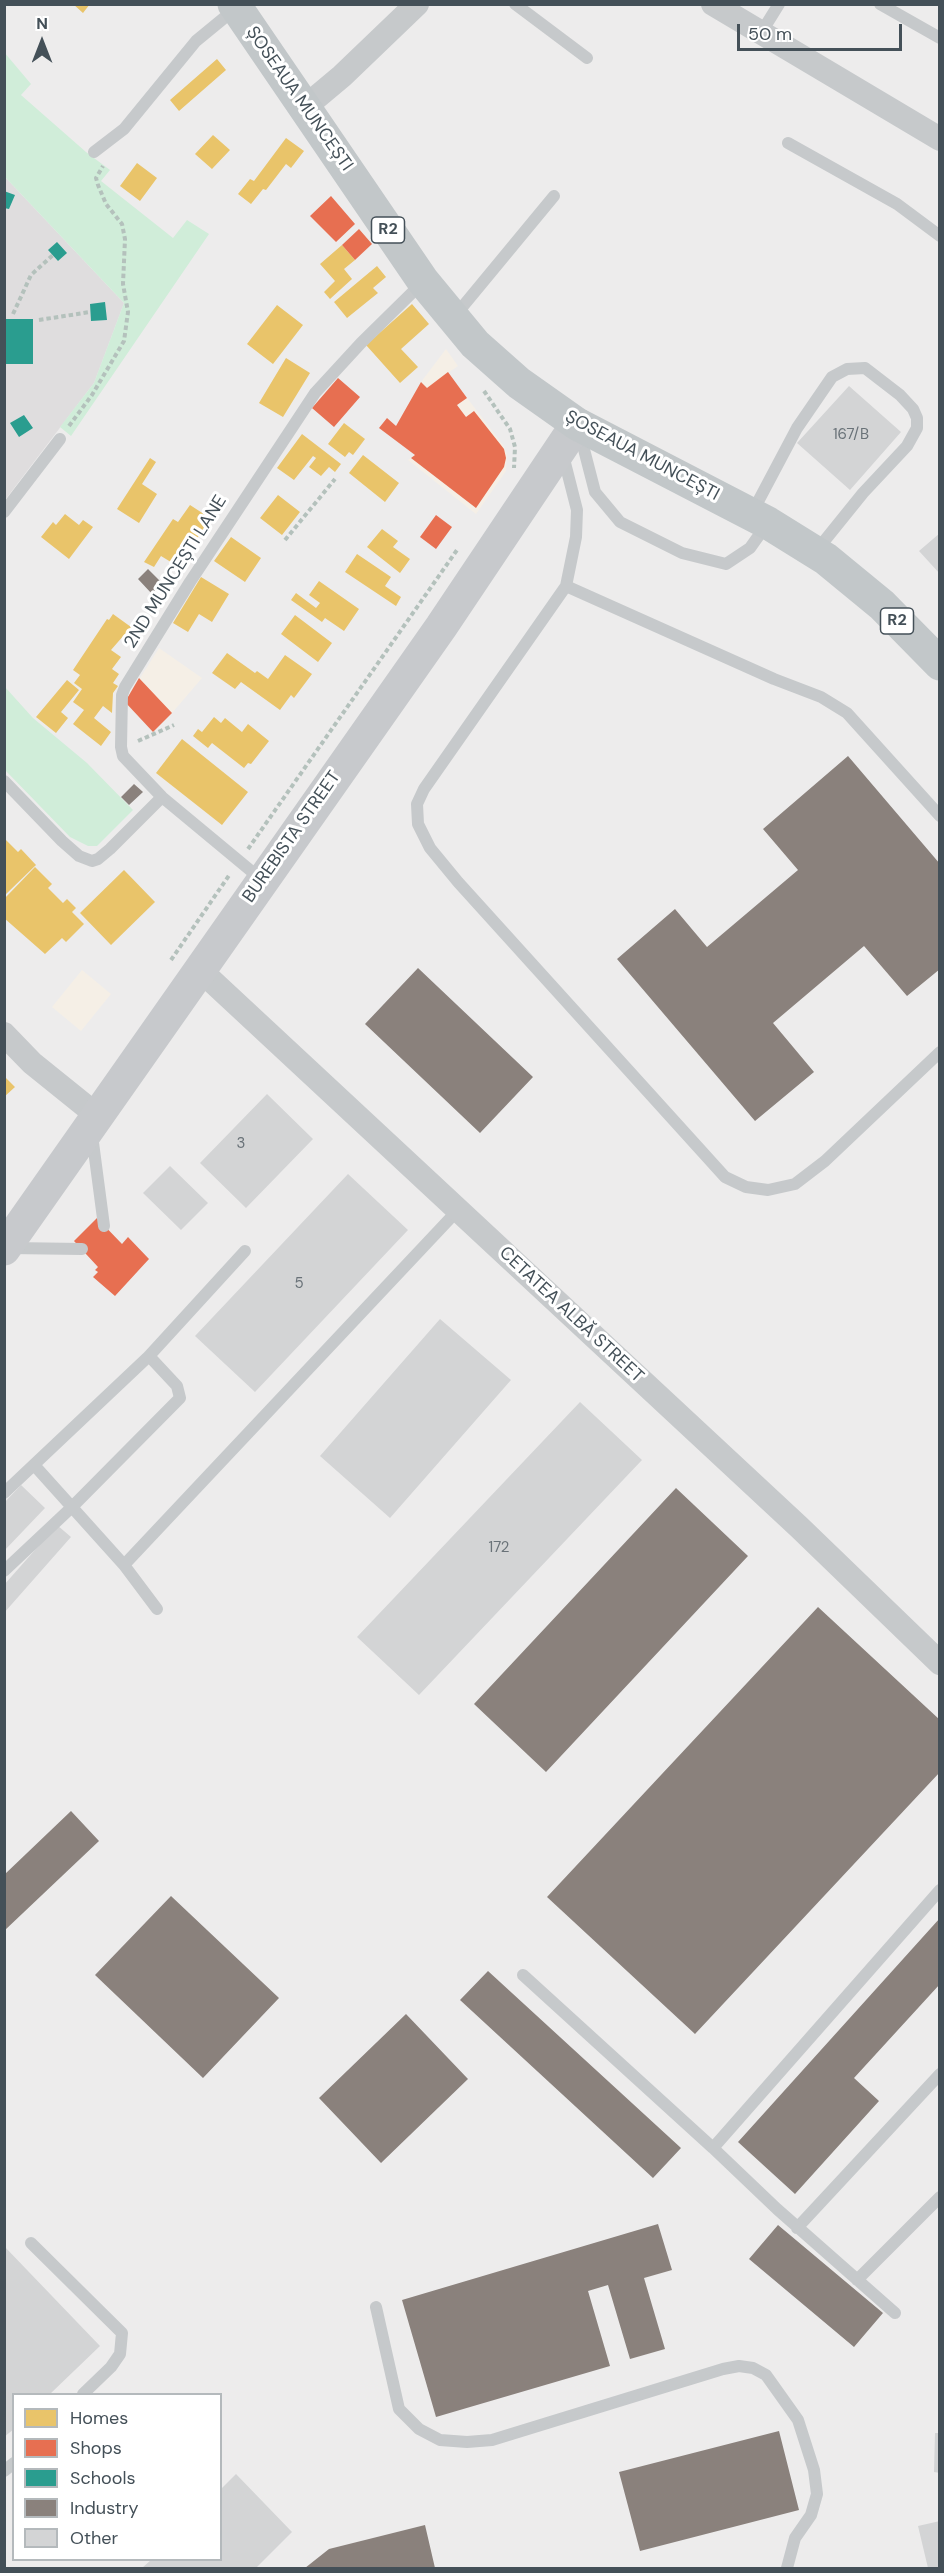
<!DOCTYPE html>
<html>
<head>
<meta charset="utf-8">
<style>
	body { margin:0 }
	#map { position:relative; width:944px; height:2573px; overflow:hidden; background:#edecec; font-family:"DM Sans",sans-serif }
	canvas { display:block }
	.frame { position:absolute; inset:0; border:6px solid #445058; pointer-events:none }
	.legend { position:absolute; left:12px; top:2393px; width:210px; height:168px; box-sizing:border-box; background:#fff; border:2px solid #b4b9bc; margin:0; padding:8px 10px; list-style:none; font-size:18px; color:#445058 }
	.legend li { display:flex; align-items:center; gap:12px; height:30px }
	.legend b { width:30px; border:2px solid #b4b9bc }
	.north { position:absolute; left:12px; top:12px; width:60px; height:60px; -webkit-text-stroke:4px #fff; paint-order:stroke; rotate:0deg; font-size:16px; font-weight:700; line-height:24px; text-align:center; color:#445058 }
	.north::after { content:''; display:block; margin:auto; width:21px; height:27px; background:#445058; clip-path:polygon(50% 0,100% 100%,50% 72%,0 100%) }
	.scale { position:absolute; left:737px; top:24px; width:165px; height:27px; box-sizing:border-box; border:3px solid #445058; border-top:0; padding-left:8px; font-size:18px; line-height:21px; white-space:nowrap; color:#445058; -webkit-text-stroke:4px #fff; paint-order:stroke }
</style>
</head>
<body>
<div id="map">
<canvas width="944" height="2573"></canvas>
<div class="frame"></div>
<ul class="legend">
<li><b style="height:16px;background:#e9c46a"></b>Homes</li>
<li><b style="height:16px;background:#e76f51"></b>Shops</li>
<li><b style="height:16px;background:#2a9d8f"></b>Schools</li>
<li><b style="height:16px;background:#8a817c"></b>Industry</li>
<li><b style="height:16px;background:#d3d4d5"></b>Other</li>
</ul>
<div class="north">N</div>
<div class="scale">50 m</div>
</div>
<script>
const ctx = document.querySelector('canvas').getContext('2d');
ctx.lineJoin = 'round';
function fill(path, color) {
  ctx.fillStyle = color;
  ctx.fill(path, 'evenodd');
}
function toPath(rows) {
  const path = new Path2D();
  for (const r of rows) {
    path.moveTo(r[0], r[1]);
    for (let i = 2; i < r.length; i += 2) path.lineTo(r[i], r[i + 1]);
  }
  return path;
}
function stroke(path, color, width, dash) {
  ctx.strokeStyle = color;
  ctx.lineWidth = width;
  ctx.lineCap = dash ? 'butt' : 'round';
  ctx.setLineDash(dash || []);
  ctx.stroke(path);
}
function label(font, color, halo, rows, align = 'center') {
  ctx.font = font + ' "DM Sans",sans-serif';
  ctx.lineWidth = 6;
  ctx.setLineDash([]);
  ctx.textBaseline = 'middle';
  ctx.strokeStyle = halo;
  ctx.fillStyle = color;
  for (const [text, x, y, turn = 0] of rows) {
    ctx.save();
    ctx.translate(x, y);
    ctx.rotate((+turn || 0) * Math.PI / 180);
    ctx.textAlign = isNaN(turn) ? turn : align;
    if (halo) ctx.strokeText(text, 0, 0);
    ctx.fillText(text, 0, 0);
    ctx.restore();
  }
}
const commercial = toPath([
	[446,349,458,366,448,373,503,445,507,454,506,471,476,514,408,460,431,443,403,417,421,382],
	[159,648,202,678,172,713,153,732,125,702],
	[82,970,111,994,81,1031,52,1007]
]);
const education = toPath([
	[5,177,124,303,94,383,5,500]
]);
const green = toPath([
	[4,52,31,84,21,95,86,152,110,170,101,181,173,238,187,220,209,234,71,436,60,427,94,383,124,303,5,177],
	[5,687,33,718,87,763,133,810,97,846,88,846,70,837,5,770]
]);
const homes = toPath([
	[73,4,90,4,83,13],
	[217,59,226,70,179,111,170,100],
	[213,135,230,150,212,169,195,154],
	[286,138,304,151,291,168,286,164,266,190,263,189,251,204,238,194,250,179,254,181],
	[137,163,157,178,140,201,120,186],
	[342,245,355,260,344,269,352,279,330,299,324,292,335,281,320,264],
	[377,266,386,277,373,288,378,293,347,318,334,302],
	[412,304,429,324,401,349,418,367,400,383,366,345],
	[277,305,303,325,273,364,247,344],
	[286,358,310,373,283,417,259,403],
	[344,423,365,439,353,455,349,452,345,457,328,444],
	[302,434,341,464,335,472,329,467,321,476,309,467,316,458,313,456,294,480,277,468],
	[363,455,399,483,385,502,349,473],
	[150,458,156,462,142,484,157,494,139,523,117,509],
	[278,495,300,512,282,535,260,518],
	[190,505,210,518,179,567,161,556,154,567,144,562,173,519,178,522],
	[65,514,79,525,83,520,93,527,69,559,41,537,53,522,56,525],
	[382,529,398,541,393,547,410,559,400,573,367,547],
	[231,537,261,558,245,582,214,561],
	[357,554,391,577,385,586,401,597,396,606,345,572],
	[201,577,229,594,212,622,199,614,188,632,173,623],
	[319,581,359,609,344,631,325,618,322,622,291,600,296,593,316,608,320,603,309,595],
	[113,614,131,627,111,650,121,657,112,669,119,674,113,683,118,686,113,693,112,713,103,706,94,718,111,732,101,746,73,724,84,710,73,702,82,689,74,683,80,675,73,670,107,619,109,620],
	[295,615,332,643,318,662,281,634],
	[227,653,255,673,257,671,268,679,285,655,312,674,294,698,291,695,280,710,241,682,235,689,212,673],
	[67,680,79,690,61,712,68,718,56,733,36,717],
	[214,717,221,723,225,718,242,732,248,724,269,741,251,764,248,763,244,768,212,743,208,748,193,736,198,729,202,732],
	[182,739,248,792,222,825,156,773],
	[4,838,18,852,21,849,36,865,4,896],
	[35,867,52,884,48,888,63,903,67,899,76,908,72,912,84,924,66,942,62,938,45,954,4,918,4,899],
	[124,870,155,902,111,945,80,913],
	[4,1076,15,1087,4,1097]
]);
const shops = toPath([
	[331,196,355,224,336,242,310,216],
	[359,229,372,244,355,260,342,245],
	[448,372,467,398,457,405,466,417,474,411,504,449,506,458,504,467,476,508,411,458,415,455,379,428,387,418,396,426,421,382,427,388],
	[338,378,360,397,334,427,312,408],
	[436,515,452,527,436,549,420,537],
	[139,678,172,713,153,732,125,702],
	[97,1218,122,1244,128,1237,149,1259,115,1296,93,1277,98,1272,95,1270,98,1267,74,1241]
]);
const schools = toPath([
	[4,191,15,195,9,209,4,208],
	[57,242,67,253,58,261,48,250],
	[105,302,107,320,91,321,90,304],
	[4,319,33,319,33,364,4,364],
	[24,415,33,428,19,437,10,423]
]);
const industry = toPath([
	[148,569,162,583,152,594,138,579],
	[848,756,940,864,940,969,907,996,864,946,773,1023,814,1072,755,1121,617,959,675,909,707,947,798,870,763,829],
	[134,784,143,792,129,805,121,797],
	[418,968,533,1077,480,1133,365,1024],
	[676,1488,748,1556,546,1772,474,1704],
	[818,1607,940,1720,940,1772,695,2034,547,1897],
	[71,1811,99,1841,4,1931,4,1875],
	[171,1896,279,1998,203,2078,95,1975],
	[940,1918,940,1984,854,2078,879,2101,795,2194,738,2142],
	[488,1971,681,2148,653,2178,460,2000],
	[406,2014,468,2079,381,2163,319,2098],
	[658,2224,672,2270,644,2278,665,2349,630,2359,608,2285,588,2291,610,2366,436,2417,402,2300],
	[778,2225,883,2313,854,2347,749,2259],
	[779,2431,799,2510,640,2551,619,2472],
	[425,2525,435,2568,305,2568,329,2549]
]);
const building = toPath([
	[849,386,901,432,850,490,797,443],
	[940,533,940,574,919,551],
	[267,1094,313,1139,246,1208,200,1163],
	[170,1166,208,1203,181,1230,143,1193],
	[348,1174,408,1230,255,1392,195,1336],
	[440,1319,511,1380,390,1518,320,1456],
	[580,1402,642,1460,419,1695,357,1637],
	[21,1485,45,1508,4,1551,4,1503],
	[57,1525,71,1537,4,1613,4,1585],
	[4,2246,100,2346,50,2394,14,2394,14,2429,4,2437],
	[935,2433,940,2433,940,2473,934,2472],
	[236,2474,292,2532,256,2568,142,2568,151,2560,220,2560,220,2490],
	[940,2521,940,2568,928,2568,918,2526]
]);
const path = toPath([
	[13,314,31,275,53,255],
	[39,320,90,312],
	[484,391,510,429,515,447,514,468],
	[69,426,92,395,124,341,128,312,123,284,125,239,122,224,106,204,98,185,96,178,103,166],
	[285,540,335,479],
	[138,741,174,725],
	[248,849,457,550],
	[171,960,230,874]
]);
const service = toPath([
	[515,4,587,58],
	[880,4,940,38],
	[761,33,779,4],
	[788,143,897,204,940,236],
	[94,152,124,129,196,41,235,9],
	[454,317,554,196],
	[579,430,595,492,620,522,682,553,726,564,750,548,767,524],
	[563,455,577,510,576,537,566,586,424,789,417,804,418,824,430,848,458,882,725,1177,746,1187,768,1190,795,1184,825,1161,940,1052],
	[4,512,60,439],
	[752,513,797,428,832,377,847,369,865,368,900,395,913,409,917,418,917,428,907,446,863,493,817,550],
	[566,586,774,679,821,697,847,713,940,816],
	[4,781,62,841,79,856,92,861,98,859,110,849,162,797],
	[262,880,162,797,123,756,121,747,122,695,125,687,190,582,315,393,361,343,423,282],
	[92,1135,104,1226],
	[10,1248,82,1249],
	[35,1466,124,1565,157,1609],
	[4,1493,149,1356,245,1251],
	[124,1565,458,1210],
	[4,1571,72,1507,180,1398,177,1386,149,1356],
	[523,1975,713,2148,777,2209,895,2313],
	[713,2148,940,1890],
	[797,2228,940,2074],
	[31,2243,122,2333,120,2354,111,2367,83,2394],
	[857,2280,940,2197],
	[376,2307,399,2409,419,2429,440,2440,467,2442,492,2440,723,2369,739,2366,753,2368,766,2375,798,2420,814,2470,817,2494,811,2515,795,2538,787,2568],
	[4,2471,14,2463]
]);
const minor = toPath([
	[713,4,940,139],
	[305,107,342,76,417,4],
	[199,969,799,1527,940,1663],
	[4,1034,32,1063,99,1117]
]);
const secondary = toPath([
	[4,1249,441,627,577,424]
]);
const primary = toPath([
	[234,4,423,281,475,344,519,383,577,424,768,523,826,559,882,605,940,664]
]);
const numberNames = [
	["167/B",851,435],
	["3",241,1144],
	["5",299,1284],
	["172",499,1548]
];
const shields = [
	[388,230,33],
	[897,621,33]
];
const shieldNames = [
	["R2",388,230],
	["R2",897,621]
];
const streetNames = [
	["ȘOSEAUA MUNCEȘTI",299,99,55],
	["ȘOSEAUA MUNCEȘTI",642,456,28],
	["2ND MUNCEȘTI LANE",176,572,-58],
	["BUREBISTA STREET",292,837,-55],
	["CETATEA ALBĂ STREET",571,1315,43]
];
fill(commercial, '#f5efe6');
fill(education, '#dfddde');
fill(green, '#d0edd9');
fill(homes, '#e9c46a');
fill(shops, '#e76f51');
fill(schools, '#2a9d8f');
fill(industry, '#8a817c');
fill(building, '#d3d4d5');
stroke(path, '#b4c1bc', 4, [4.5, 3]);
stroke(service, '#c6c9cb', 12);
stroke(minor, '#c6c9cb', 24);
stroke(secondary, '#c7c9cc', 33);
stroke(primary, '#c2c7c9', 33);
label('15px', '#697278', null, numberNames);
for (const [x, y, w] of shields) {
  const box = new Path2D();
  box.roundRect(x - w / 2, y - 13, w, 26, 4.5);
  ctx.fillStyle = '#fff';
  ctx.fill(box);
  stroke(box, '#445058', 1.5);
}
label('bold 16px', '#445058', null, shieldNames);
label('18px', '#445058', '#fff', streetNames);
</script>
</body>
</html>
